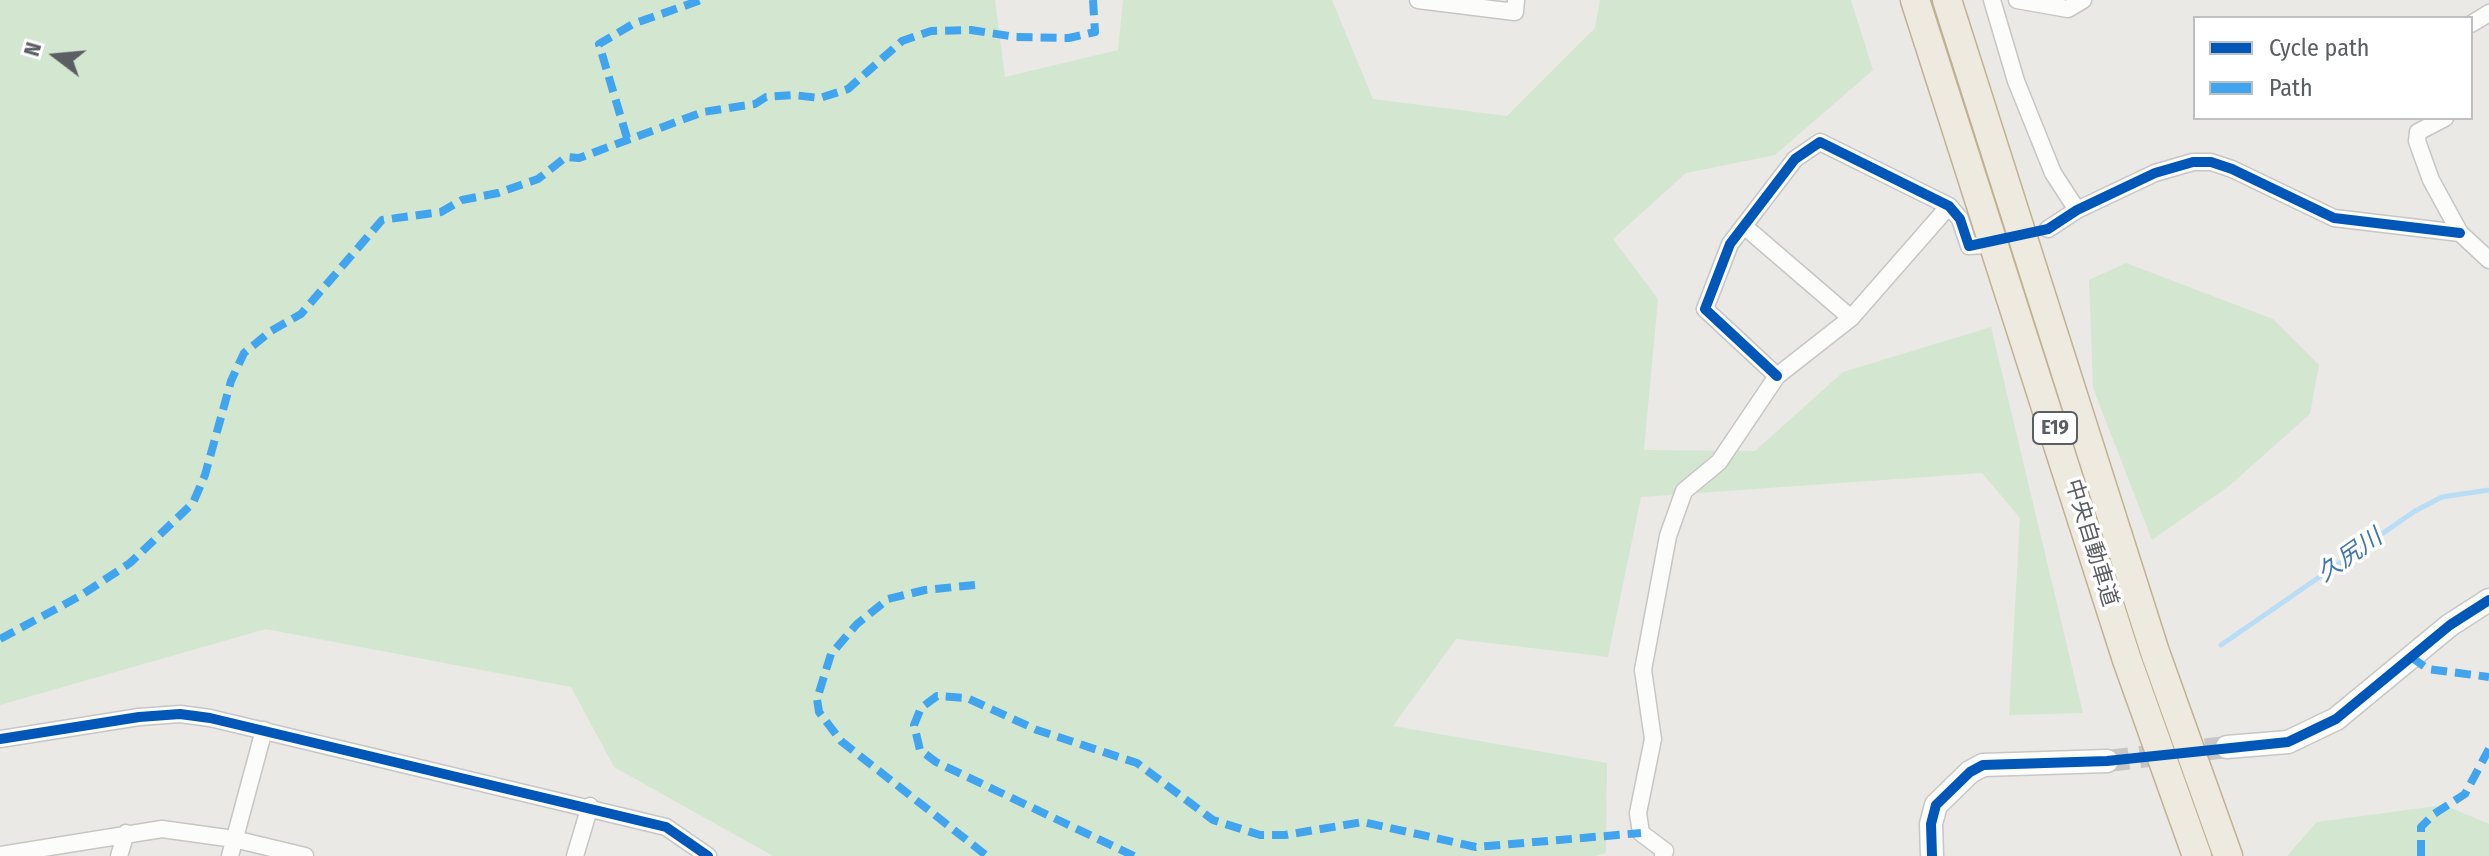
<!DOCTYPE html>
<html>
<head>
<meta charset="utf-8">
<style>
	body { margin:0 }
	#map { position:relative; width:2489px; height:856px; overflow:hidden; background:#eae9e5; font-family:"Fira Sans Condensed",sans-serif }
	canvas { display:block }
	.legend { position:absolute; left:2193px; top:16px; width:280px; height:104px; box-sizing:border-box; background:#fff; border:2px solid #bdbfc1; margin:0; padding:10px 14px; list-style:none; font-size:24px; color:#5b5e63 }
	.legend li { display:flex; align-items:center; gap:16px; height:40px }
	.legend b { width:40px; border:2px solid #bdbfc1 }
	.north { position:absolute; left:16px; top:16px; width:80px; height:80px; -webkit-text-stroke:6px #fff; paint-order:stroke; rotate:286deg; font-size:22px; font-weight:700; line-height:32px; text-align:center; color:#5b5e63 }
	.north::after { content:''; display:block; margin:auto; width:28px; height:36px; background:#5b5e63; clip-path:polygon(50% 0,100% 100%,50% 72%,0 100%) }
</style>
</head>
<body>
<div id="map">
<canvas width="2489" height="856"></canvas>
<ul class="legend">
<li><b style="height:10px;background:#0057b8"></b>Cycle path</li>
<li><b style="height:10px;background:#40a5ee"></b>Path</li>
</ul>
<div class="north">N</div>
</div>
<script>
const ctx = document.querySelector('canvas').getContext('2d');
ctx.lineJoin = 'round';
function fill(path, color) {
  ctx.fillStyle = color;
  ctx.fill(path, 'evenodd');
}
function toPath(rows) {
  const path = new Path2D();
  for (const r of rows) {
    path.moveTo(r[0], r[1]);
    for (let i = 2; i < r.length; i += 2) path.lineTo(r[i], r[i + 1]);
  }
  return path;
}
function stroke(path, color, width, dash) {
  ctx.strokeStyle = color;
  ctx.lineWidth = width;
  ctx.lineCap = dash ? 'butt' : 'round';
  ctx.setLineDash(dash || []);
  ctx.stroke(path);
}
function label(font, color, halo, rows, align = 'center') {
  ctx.font = font + ' "Fira Sans Condensed","Noto Sans JP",sans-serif';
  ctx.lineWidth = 7;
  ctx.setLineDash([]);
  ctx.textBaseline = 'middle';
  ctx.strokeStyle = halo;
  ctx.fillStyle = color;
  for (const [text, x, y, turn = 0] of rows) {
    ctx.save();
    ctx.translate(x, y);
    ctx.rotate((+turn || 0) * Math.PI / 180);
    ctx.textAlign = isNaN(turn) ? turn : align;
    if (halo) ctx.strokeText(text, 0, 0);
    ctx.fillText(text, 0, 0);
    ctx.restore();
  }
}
const green = toPath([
	[0,0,995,0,1005,77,1118,50,1123,0,1332,0,1373,99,1507,116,1595,28,1600,0,1851,0,1873,70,1775,155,1686,173,1613,239,1658,299,1644,450,1755,451,1843,372,1991,327,2083,713,2009,715,2020,518,1982,473,1641,497,1608,657,1456,639,1393,726,1607,763,1606,853,1595,856,773,856,614,767,571,687,266,629,0,705],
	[2126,263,2273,319,2319,365,2310,414,2229,486,2152,540,2093,388,2089,280],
	[2444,805,2489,824,2489,856,2287,856,2317,822]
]);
const stream = toPath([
	[2221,645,2415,511,2442,497,2489,490]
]);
const secondaryTunnel = toPath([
	[2107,761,2227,747]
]);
const street = toPath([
	[1418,0,1515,12,1516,0],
	[1992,0,2016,81,2053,173,2077,210],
	[2017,0,2068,9,2083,0],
	[2471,24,2489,13],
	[2445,118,2418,132,2417,141,2431,180,2460,233,2489,260],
	[1744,226,1851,318],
	[2048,229,2077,210,2155,173,2193,162,2211,162,2232,169,2334,218,2460,233],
	[1777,376,1705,309,1730,244,1795,159,1820,142,1949,206,1960,219,1969,246,1985,245],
	[0,739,139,717,180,714,210,718,666,827,708,856],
	[0,855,162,829,234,839,305,856],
	[119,856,126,833],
	[230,856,264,730],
	[575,856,590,806],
	[1663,856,1665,851,1641,833,1638,813,1653,739,1643,670,1668,536,1684,491,1719,462,1777,376,1851,318,1949,206]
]);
const secondary = toPath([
	[2227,747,2288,742,2336,719,2450,625,2489,600],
	[1932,856,1931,824,1936,805,1970,772,1983,765,2107,761]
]);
const highway = toPath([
	[1915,0,2127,660,2197,856],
	[1947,0,2155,652,2228,856]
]);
const quiet = toPath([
	[627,138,599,44,633,24,701,0],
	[975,585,925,590,888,599,857,624,831,654,817,699,819,712,841,741,987,856],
	[0,639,80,596,130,563,193,503,205,475,231,381,244,353,271,331,301,314,382,220,441,212,462,200,498,193,538,179,566,157,579,158,703,112,755,104,766,97,793,95,820,98,848,89,902,41,931,31,971,30,1016,37,1069,38,1095,32,1093,0],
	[2411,657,2428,669,2489,677],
	[1134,856,936,762,920,750,914,725,921,708,937,696,967,698,1037,730,1137,763,1213,820,1260,835,1285,835,1363,822,1476,847,1641,833],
	[2421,856,2421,827,2434,814,2465,794,2489,749]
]);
const cycleway = toPath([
	[1777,376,1705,309,1730,244,1795,159,1820,142,1949,206,1960,219,1969,246,2048,229,2077,210,2155,173,2193,162,2211,162,2232,169,2334,218,2460,233],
	[0,739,139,717,180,714,210,718,666,827,708,856],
	[1932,856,1931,824,1936,805,1970,772,1983,765,2107,761,2288,742,2336,719,2450,625,2489,600]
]);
const shields = [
	[2055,428,44]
];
const shieldNames = [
	["E19",2055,428]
];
const streetNames = [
	["中央自動車道",2091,543,73]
];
const waterNames = [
	["久尻川",2350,556,-35]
];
fill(green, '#d3e6d0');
stroke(stream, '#b9ddf5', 5);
stroke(secondaryTunnel, '#c6c6c4', 22, [22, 11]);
stroke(street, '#c6c6c6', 19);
stroke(secondary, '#c7c7c7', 25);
stroke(highway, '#c1b193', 31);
stroke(street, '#fcfcfb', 16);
stroke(secondary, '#fcfcfb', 22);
stroke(highway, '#eeeae0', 28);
stroke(quiet, '#40a5ee', 8, [16, 8]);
stroke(cycleway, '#0057b8', 10);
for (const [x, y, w] of shields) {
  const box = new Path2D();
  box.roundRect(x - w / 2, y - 16, w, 32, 6);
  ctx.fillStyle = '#fff';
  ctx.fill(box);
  stroke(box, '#5b5e63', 2);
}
label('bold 20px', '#5b5e63', null, shieldNames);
label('22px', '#5b5e63', '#fff', streetNames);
label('italic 24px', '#4278ad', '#fff', waterNames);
</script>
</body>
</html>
